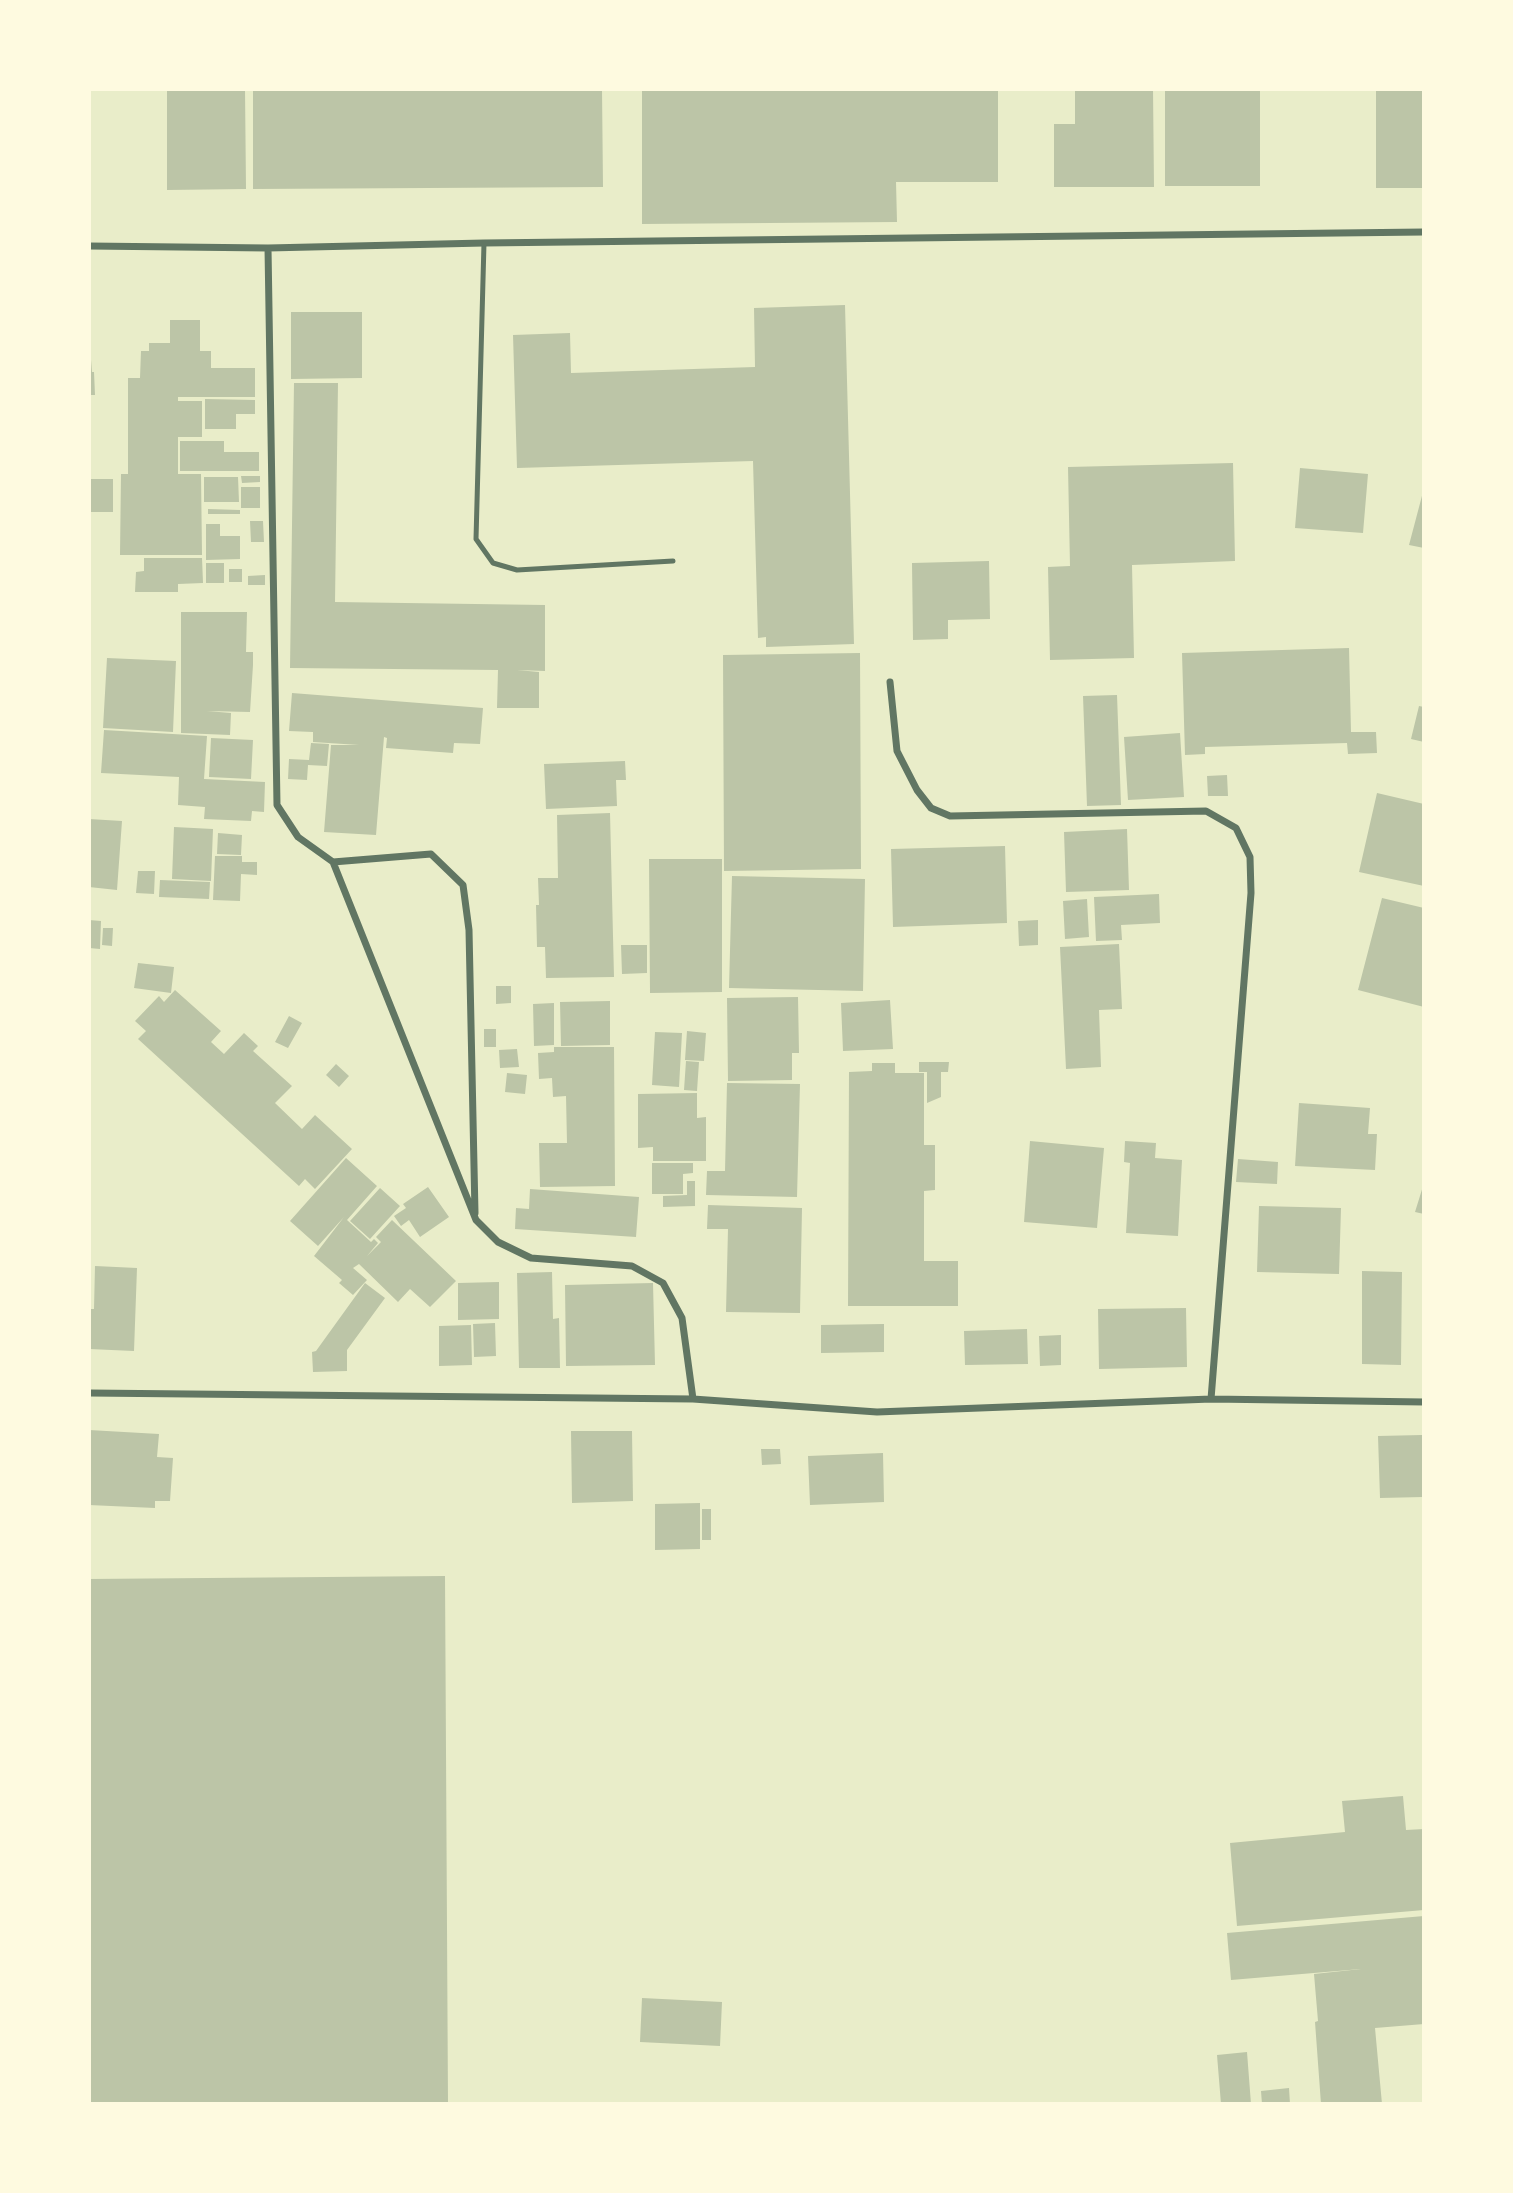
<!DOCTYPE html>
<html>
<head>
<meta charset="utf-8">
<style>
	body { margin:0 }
	#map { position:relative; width:1513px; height:2193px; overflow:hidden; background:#e9edc9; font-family:"DejaVu Sans",sans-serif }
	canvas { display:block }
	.frame { position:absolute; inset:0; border:91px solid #fefae0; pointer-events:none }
</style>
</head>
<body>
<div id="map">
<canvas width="1513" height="2193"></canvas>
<div class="frame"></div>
</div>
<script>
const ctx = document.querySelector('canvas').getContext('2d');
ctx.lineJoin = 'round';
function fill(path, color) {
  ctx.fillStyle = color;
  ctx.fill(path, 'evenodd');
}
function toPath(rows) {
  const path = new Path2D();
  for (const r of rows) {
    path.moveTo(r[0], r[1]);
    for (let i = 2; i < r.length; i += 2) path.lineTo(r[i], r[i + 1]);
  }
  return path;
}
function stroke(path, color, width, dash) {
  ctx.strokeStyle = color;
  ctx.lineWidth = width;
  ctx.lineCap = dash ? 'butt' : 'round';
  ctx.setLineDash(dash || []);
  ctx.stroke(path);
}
const building = toPath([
	[167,89,245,89,246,189,167,190],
	[253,89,602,89,603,187,253,189],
	[642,89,998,89,998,182,896,182,897,222,642,224],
	[1075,89,1153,89,1154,187,1054,187,1054,124,1075,124],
	[1165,89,1260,89,1260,186,1165,186],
	[1376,89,1424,89,1424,188,1376,188],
	[845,305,854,644,766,647,766,637,758,638,753,461,517,468,513,335,570,333,571,373,755,367,754,308],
	[291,312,362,312,362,378,291,379],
	[170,320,200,320,200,351,211,351,211,368,255,368,255,397,178,397,178,401,202,401,202,437,178,437,178,474,201,474,202,555,120,555,121,474,128,474,128,378,140,378,141,351,149,351,149,343,170,343],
	[89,360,91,360,92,372,94,372,95,395,89,395],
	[294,383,338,383,335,602,545,605,545,671,517,670,539,672,539,708,497,708,498,670,290,668],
	[205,399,255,400,255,414,236,414,236,429,205,429],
	[180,441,224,441,224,452,259,452,259,471,180,471],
	[1233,463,1235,561,1132,565,1134,658,1050,660,1048,567,1070,566,1068,467],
	[1300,468,1368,474,1363,533,1295,528],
	[241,476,260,476,260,482,242,483],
	[204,477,238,477,239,502,204,502],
	[89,479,113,479,113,512,89,512],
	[241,487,260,487,260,508,241,508],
	[1423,492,1424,492,1424,548,1409,545],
	[208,509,240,510,240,514,208,514],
	[250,521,263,521,264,542,251,542],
	[206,524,220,524,220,536,240,536,240,559,206,560],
	[144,558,202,558,203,583,178,584,178,592,135,592,136,572,144,571],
	[989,561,990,619,948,620,948,639,913,640,912,563],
	[206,563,224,563,224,583,206,583],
	[229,569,242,569,242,582,229,582],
	[265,575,265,585,248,585,248,576],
	[181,612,247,612,246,652,253,652,253,665,250,712,207,711,231,713,230,735,181,733],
	[1349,648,1351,732,1376,732,1377,753,1348,754,1347,743,1205,747,1205,754,1185,755,1182,653],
	[860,653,861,869,724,871,723,655],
	[107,658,176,661,173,732,103,728],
	[292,693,483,708,480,744,454,743,453,753,386,748,387,738,384,737,376,835,324,832,331,745,359,745,313,742,313,732,289,731],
	[1117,695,1121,805,1087,806,1083,696],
	[1419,706,1424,707,1424,742,1411,739],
	[104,730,207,736,204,779,265,782,264,812,252,811,251,821,204,819,205,807,178,805,179,777,101,773],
	[1180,733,1184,797,1128,800,1124,737],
	[211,738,253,740,251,779,209,777],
	[311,743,329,744,327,766,308,765,307,780,288,779,289,759,309,760],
	[625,761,626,780,616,780,617,806,546,809,544,764],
	[1227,775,1228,796,1208,796,1207,776],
	[1377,793,1424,804,1424,886,1359,872],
	[610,813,614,977,546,978,545,947,537,947,536,905,539,905,538,878,558,878,557,815],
	[89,819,122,821,117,890,89,887],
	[174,827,213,829,211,881,172,879],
	[1127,829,1129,890,1066,892,1064,832],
	[218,833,242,835,241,855,217,854],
	[1005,846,1007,923,893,927,891,849],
	[215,856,242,856,242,862,257,862,257,875,241,874,240,901,213,900],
	[649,859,722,859,722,992,650,993],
	[138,871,155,871,154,894,136,893],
	[732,876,865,879,863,991,729,988],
	[160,880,210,882,209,899,159,897],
	[1159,894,1160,923,1121,925,1122,940,1096,941,1094,897],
	[1382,898,1424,908,1424,1007,1358,990],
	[1087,899,1089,937,1065,939,1063,901],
	[89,920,101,921,100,949,89,948],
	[1038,920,1038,945,1019,946,1018,921],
	[103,928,113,928,112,946,102,945],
	[1119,944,1122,1009,1099,1010,1101,1067,1066,1069,1060,947],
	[621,945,647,945,647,973,622,974],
	[138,963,174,967,171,993,134,988],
	[496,986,511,986,511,1003,496,1004],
	[175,990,221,1031,211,1042,224,1054,244,1033,258,1046,253,1051,292,1086,275,1103,302,1129,315,1115,352,1149,315,1189,305,1179,299,1186,138,1039,146,1031,135,1021,159,996,164,1002],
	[798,997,799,1053,792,1053,792,1080,728,1081,727,998],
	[890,1000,893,1049,843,1051,841,1003],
	[610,1001,610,1045,561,1046,560,1002],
	[554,1003,554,1045,534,1046,533,1004],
	[289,1016,302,1023,288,1048,275,1042],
	[484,1029,496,1029,496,1047,484,1047],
	[687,1031,706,1033,704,1061,685,1060],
	[655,1032,682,1033,679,1087,652,1085],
	[554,1047,614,1047,615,1186,540,1187,539,1143,567,1143,566,1096,553,1097,552,1078,539,1079,538,1053,554,1052],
	[517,1049,519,1067,500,1068,499,1050],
	[686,1061,699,1062,697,1091,684,1090],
	[919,1062,949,1062,948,1072,941,1072,941,1097,927,1103,927,1072,919,1072],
	[872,1063,895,1063,895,1073,924,1073,924,1145,935,1145,935,1190,924,1191,924,1261,958,1261,958,1306,848,1306,849,1072,872,1071],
	[336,1064,349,1076,339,1087,326,1075],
	[507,1073,527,1075,525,1094,505,1092],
	[727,1083,800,1084,797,1197,706,1195,707,1171,725,1171],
	[697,1093,697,1118,706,1117,706,1161,653,1161,653,1147,638,1148,638,1094],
	[1299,1103,1370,1108,1368,1134,1377,1134,1375,1170,1295,1166],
	[1030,1141,1104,1148,1097,1228,1024,1222],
	[1125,1141,1156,1143,1155,1158,1182,1160,1178,1236,1126,1233,1130,1163,1124,1162],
	[346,1158,377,1186,347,1220,371,1242,374,1239,378,1243,367,1256,381,1242,376,1237,392,1220,456,1281,430,1307,410,1289,398,1302,359,1264,353,1268,367,1280,353,1295,339,1283,342,1280,314,1256,344,1217,318,1246,290,1221],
	[1238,1159,1278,1162,1277,1184,1236,1182],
	[652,1163,693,1163,693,1173,683,1174,683,1194,652,1194],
	[687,1181,695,1181,695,1206,663,1207,663,1196,687,1195],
	[1424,1183,1424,1214,1415,1212],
	[428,1187,449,1217,420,1237,409,1220,401,1226,394,1216,406,1208,403,1204],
	[380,1188,400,1206,370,1239,350,1221],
	[530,1189,639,1197,636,1237,515,1229,516,1208,529,1209],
	[708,1205,802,1208,800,1313,726,1312,728,1229,707,1229],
	[1259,1206,1341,1208,1339,1274,1257,1272],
	[95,1266,137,1268,134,1351,89,1349,89,1309,94,1309],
	[1362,1271,1402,1272,1401,1365,1362,1364],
	[552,1272,553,1319,559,1318,560,1368,519,1368,517,1273],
	[499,1282,499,1319,458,1320,458,1283],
	[365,1283,385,1298,347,1350,347,1371,313,1372,312,1352,316,1351],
	[653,1283,655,1365,566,1366,565,1285],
	[1186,1308,1187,1367,1099,1369,1098,1309],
	[495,1323,496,1356,474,1357,473,1324],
	[884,1324,884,1352,821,1353,821,1325],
	[471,1325,472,1365,439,1366,439,1326],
	[1027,1329,1028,1364,965,1365,964,1331],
	[1061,1335,1061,1365,1040,1366,1039,1336],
	[89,1430,159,1434,157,1457,173,1458,170,1501,155,1501,155,1508,89,1505],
	[571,1431,632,1431,633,1501,572,1503],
	[1422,1435,1423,1497,1380,1498,1378,1436],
	[761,1449,780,1449,781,1464,762,1465],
	[883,1453,884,1502,810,1505,808,1456],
	[700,1503,700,1549,655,1550,655,1504],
	[702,1509,711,1509,711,1540,702,1540],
	[445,1576,448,2104,89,2104,89,1579],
	[1403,1796,1406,1830,1424,1829,1424,1910,1237,1926,1230,1843,1345,1832,1342,1801],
	[1424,1916,1424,2024,1375,2028,1382,2104,1321,2104,1315,2022,1318,2021,1314,1974,1361,1969,1231,1980,1227,1933],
	[642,1998,722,2002,720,2046,640,2042],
	[1247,2052,1251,2104,1221,2104,1217,2055],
	[1289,2088,1290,2104,1262,2104,1261,2091]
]);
const service = toPath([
	[484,243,476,539,493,563,517,570,673,561]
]);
const minor = toPath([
	[89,246,268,248,484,243,1424,232],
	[268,248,277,805,298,837,333,862,476,1220,498,1242,531,1258,632,1266,663,1283,682,1318,693,1399],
	[890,682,897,751,917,790,931,808,950,816,1206,811,1236,828,1250,857,1251,893,1211,1399],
	[333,862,431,854,463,885,469,930,475,1213],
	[89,1393,693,1399,877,1412,1211,1399,1424,1402]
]);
fill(building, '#bcc5a7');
stroke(service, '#617663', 5);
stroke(minor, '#617663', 7);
</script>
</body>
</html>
